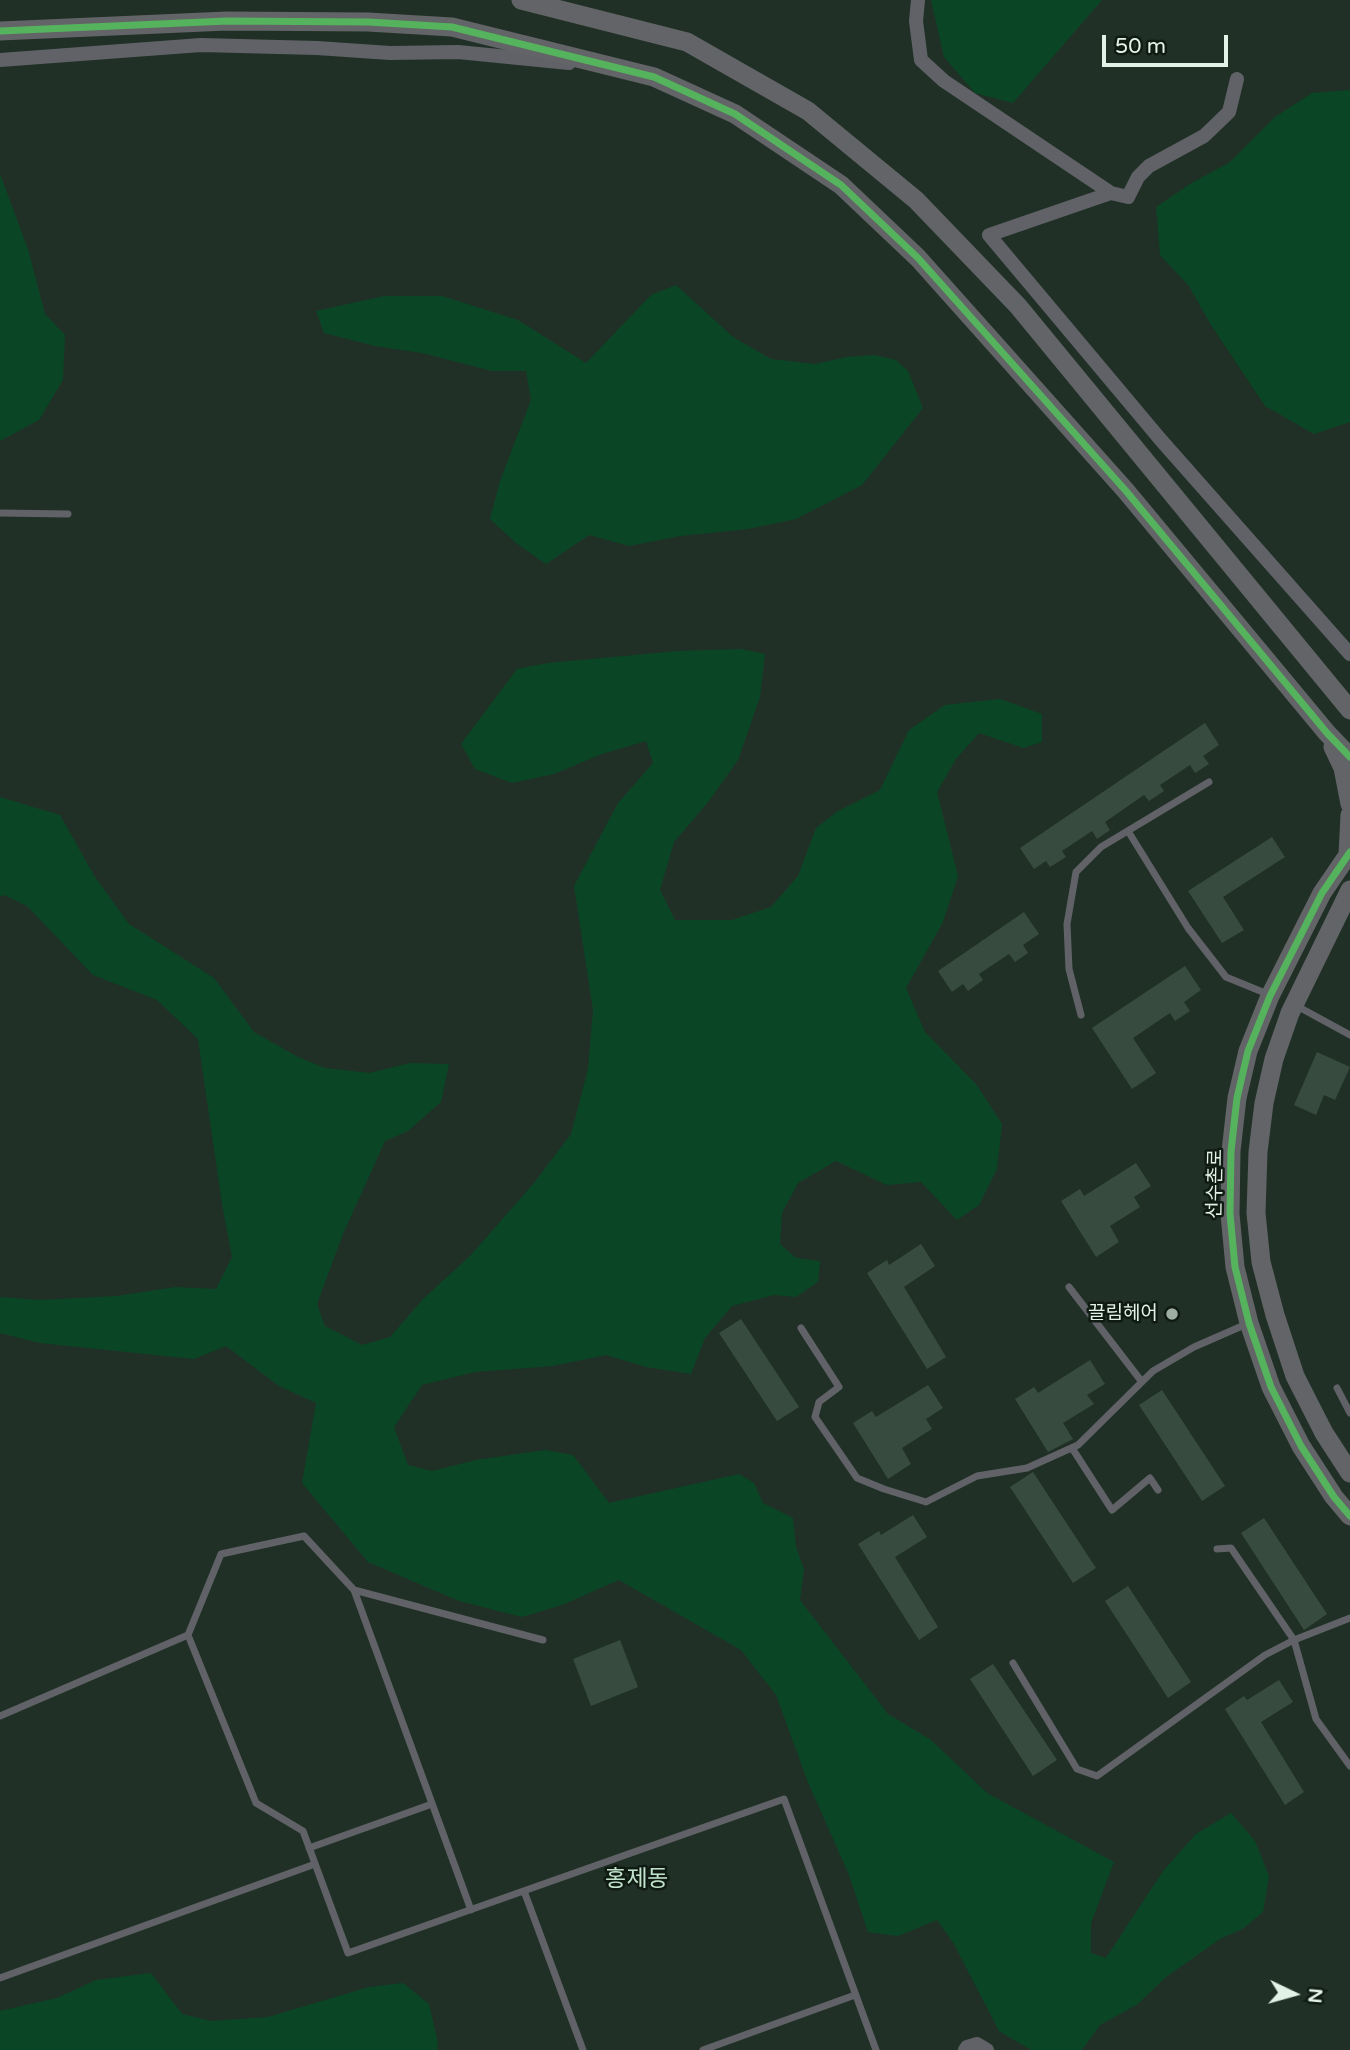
<!DOCTYPE html>
<html>
<head>
<meta charset="utf-8">
<style>
	body { margin:0 }
	#map { position:relative; width:1350px; height:2050px; overflow:hidden; background:#203026; font-family:"Varela Round",sans-serif }
	canvas { display:block }
	.north { position:absolute; left:1259px; top:1959px; width:70px; height:70px; -webkit-text-stroke:5px #0e1a12; paint-order:stroke; rotate:95deg; font-size:19px; font-weight:700; line-height:28px; text-align:center; color:#e2f2e6 }
	.north::after { content:''; display:block; margin:auto; width:24px; height:32px; background:#e2f2e6; clip-path:polygon(50% 0,100% 100%,50% 72%,0 100%) }
	.scale { position:absolute; left:1102px; top:35px; width:126px; height:32px; box-sizing:border-box; border:4px solid #e2f2e6; border-top:0; padding-left:9px; font-size:21px; line-height:24px; white-space:nowrap; color:#e2f2e6; -webkit-text-stroke:5px #0e1a12; paint-order:stroke }
</style>
</head>
<body>
<div id="map">
<canvas width="1350" height="2050"></canvas>
<div class="north">N</div>
<div class="scale">50 m</div>
</div>
<script>
const ctx = document.querySelector('canvas').getContext('2d');
ctx.lineJoin = 'round';
function fill(path, color) {
  ctx.fillStyle = color;
  ctx.fill(path, 'evenodd');
}
function toPath(rows) {
  const path = new Path2D();
  for (const r of rows) {
    path.moveTo(r[0], r[1]);
    for (let i = 2; i < r.length; i += 2) path.lineTo(r[i], r[i + 1]);
  }
  return path;
}
function stroke(path, color, width, dash) {
  ctx.strokeStyle = color;
  ctx.lineWidth = width;
  ctx.lineCap = dash ? 'butt' : 'round';
  ctx.setLineDash(dash || []);
  ctx.stroke(path);
}
function label(font, color, halo, rows, align = 'center') {
  ctx.font = font + ' "Varela Round","Noto Sans KR",sans-serif';
  ctx.lineWidth = 5;
  ctx.setLineDash([]);
  ctx.textBaseline = 'middle';
  ctx.strokeStyle = halo;
  ctx.fillStyle = color;
  for (const [text, x, y, turn = 0] of rows) {
    ctx.save();
    ctx.translate(x, y);
    ctx.rotate((+turn || 0) * Math.PI / 180);
    ctx.textAlign = isNaN(turn) ? turn : align;
    if (halo) ctx.strokeText(text, 0, 0);
    ctx.fillText(text, 0, 0);
    ctx.restore();
  }
}
const green = toPath([
	[931,0,1102,0,1013,103,975,93,944,57],
	[1350,90,1350,422,1314,434,1265,406,1211,325,1189,286,1160,255,1156,207,1190,184,1230,162,1275,117,1312,93],
	[0,174,28,249,45,314,65,335,63,380,39,420,0,441],
	[676,285,733,337,771,359,815,364,847,357,874,355,896,360,908,371,923,408,862,485,796,519,748,529,680,536,629,546,589,535,546,564,516,543,490,519,500,481,531,400,526,371,492,371,422,353,375,346,324,333,316,311,384,296,442,296,518,320,586,363,651,295],
	[741,649,765,654,760,697,738,760,709,801,674,842,660,890,675,920,732,920,771,907,798,876,816,828,838,811,880,790,909,730,945,705,1000,699,1042,714,1042,742,1023,748,979,733,956,759,937,792,958,876,942,924,906,988,925,1032,976,1084,1002,1124,997,1169,979,1205,957,1220,921,1182,887,1185,836,1161,798,1183,782,1213,780,1244,796,1258,820,1261,818,1282,796,1297,774,1295,732,1306,705,1338,691,1374,646,1367,606,1355,553,1366,475,1372,422,1385,394,1427,408,1465,432,1471,476,1460,545,1450,573,1455,609,1503,739,1474,754,1483,763,1503,793,1518,796,1547,804,1569,800,1600,888,1714,931,1740,987,1793,1114,1862,1091,1923,1091,1953,1106,1958,1163,1871,1196,1834,1231,1813,1255,1841,1269,1876,1263,1912,1244,1928,1220,1939,1166,1977,1138,2004,1100,2025,1082,2050,1031,2050,999,2031,954,1944,937,1920,898,1936,868,1932,849,1875,807,1780,776,1695,741,1650,619,1580,562,1605,522,1617,459,1601,368,1562,302,1483,316,1403,279,1386,226,1346,194,1359,40,1343,0,1333,0,1297,40,1300,117,1296,176,1287,216,1289,232,1257,222,1204,198,1039,157,1000,93,975,27,906,4,895,0,896,0,797,60,815,95,877,129,924,214,978,254,1032,298,1057,325,1068,369,1073,410,1063,449,1064,441,1102,408,1131,385,1141,343,1234,317,1304,325,1326,362,1345,390,1337,423,1299,470,1256,534,1183,571,1134,588,1069,593,1010,574,886,618,803,653,763,646,741,602,754,554,774,512,783,475,769,461,744,517,669,548,663,678,651],
	[151,1973,182,2014,211,2021,268,2017,369,1987,403,1983,429,2004,438,2043,437,2050,0,2050,0,2011,57,1998,96,1980]
]);
const building = toPath([
	[1205,723,1219,745,1203,756,1209,764,1195,773,1190,765,1160,785,1164,791,1149,801,1144,795,1105,822,1110,830,1097,839,1092,831,1062,851,1066,857,1050,867,1046,861,1034,869,1020,848],
	[1272,837,1285,857,1223,897,1244,930,1222,943,1188,891],
	[1024,912,1039,934,1023,945,1028,953,1015,962,1009,954,979,974,983,980,968,991,963,984,952,992,938,971],
	[1185,966,1201,990,1184,1002,1190,1011,1175,1021,1170,1013,1133,1038,1156,1073,1132,1089,1092,1028],
	[1317,1052,1350,1067,1335,1100,1324,1095,1316,1115,1294,1105],
	[1136,1163,1151,1186,1134,1197,1140,1207,1110,1226,1119,1242,1096,1257,1061,1201,1080,1189,1084,1196],
	[921,1244,935,1266,904,1287,946,1357,927,1369,867,1273,887,1260,889,1265],
	[741,1319,799,1407,777,1421,719,1333],
	[1090,1360,1105,1384,1087,1395,1094,1404,1063,1423,1073,1439,1048,1452,1015,1399,1034,1387,1038,1393],
	[928,1385,943,1408,926,1419,932,1429,902,1448,911,1464,888,1479,853,1423,872,1411,876,1417],
	[1162,1390,1225,1486,1202,1501,1139,1405],
	[1033,1472,1096,1568,1073,1583,1010,1487],
	[913,1515,927,1537,895,1557,938,1627,919,1640,858,1544,879,1531,881,1535],
	[1264,1518,1327,1614,1304,1630,1241,1533],
	[1128,1586,1191,1682,1168,1698,1105,1601],
	[620,1640,638,1687,591,1706,573,1659],
	[993,1664,1057,1760,1033,1776,970,1679],
	[1279,1680,1293,1702,1261,1722,1304,1792,1285,1805,1225,1709,1244,1696,1247,1700]
]);
const lane = toPath([
	[0,513,68,514],
	[1128,831,1188,928,1226,977,1270,995],
	[1295,1005,1350,1035],
	[1081,1015,1069,969,1067,924,1076,872,1101,847,1209,782],
	[1069,1287,1142,1382],
	[801,1328,839,1387,819,1402,815,1417,857,1478,884,1489,926,1502,977,1476,1027,1468,1078,1445,1153,1371,1194,1347,1249,1323],
	[1337,1388,1350,1413],
	[1072,1448,1112,1510,1150,1478,1158,1490],
	[1217,1549,1231,1548,1294,1640,1316,1719,1350,1766],
	[354,1590,471,1910],
	[188,1635,256,1803,303,1831,348,1953,784,1799,876,2050],
	[1013,1663,1077,1769,1097,1776,1265,1655,1294,1640,1350,1618],
	[0,1716,188,1635,221,1554,304,1536,354,1590,543,1640],
	[309,1848,432,1804],
	[524,1891,583,2050],
	[0,1978,315,1864],
	[703,2050,855,1995]
]);
const street = toPath([
	[918,0,916,21,921,60,944,81,1111,193,1128,197,1138,177,1149,166,1204,136,1229,112,1237,79],
	[0,60,201,45,317,48,390,53,458,52,569,63],
	[1111,193,989,235,1160,439,1350,654],
	[965,2050,967,2047,977,2044,987,2050]
]);
const secondary = toPath([
	[521,0,687,42,808,111,916,200,1018,306,1350,710],
	[0,31,227,21,368,22,452,27,654,77,735,114,841,185,918,258,1126,491,1327,733,1350,757],
	[1333,747,1343,768,1350,804],
	[1350,852,1322,893,1270,996,1248,1051,1237,1098,1231,1151,1230,1214,1235,1267,1249,1323,1271,1387,1301,1446,1334,1497,1350,1516],
	[1348,854,1350,815],
	[1350,890,1290,1013,1274,1059,1264,1103,1258,1152,1256,1213,1261,1262,1275,1315,1295,1376,1324,1433,1350,1473]
]);
const cycleway = toPath([
	[0,31,227,21,368,22,452,27,654,77,735,114,841,185,918,258,1126,491,1327,733,1350,757],
	[1350,852,1322,893,1270,996,1248,1051,1237,1098,1231,1151,1230,1214,1235,1267,1249,1323,1271,1387,1301,1446,1334,1497,1350,1516]
]);
const markers = [
	[1172,1314,7,"#9eaea3"]
];
const streetNames = [
	["선수촌로",1216,1184,-89]
];
const poiNames = [
	["끌림헤어",1158,1314]
];
const quarterNames = [
	["홍제동",637,1880]
];
fill(green, '#0a4626');
fill(building, '#374c3f');
stroke(lane, '#616267', 7);
stroke(street, '#616267', 14);
stroke(secondary, '#626467', 19);
stroke(cycleway, '#56b35d', 7);
for (const [x, y, r, color] of markers) {
  const dot = new Path2D();
  dot.arc(x, y, r, 0, 2 * Math.PI);
  ctx.fillStyle = color;
  ctx.fill(dot);
  stroke(dot, '#0e1a12', 2.5);
}
label('19px', '#e2f2e6', '#0e1a12', streetNames);
label('19px', '#e2f2e6', '#0e1a12', poiNames, 'right');
label('23px', '#c2e2cb', '#0e1a12', quarterNames);
</script>
</body>
</html>
